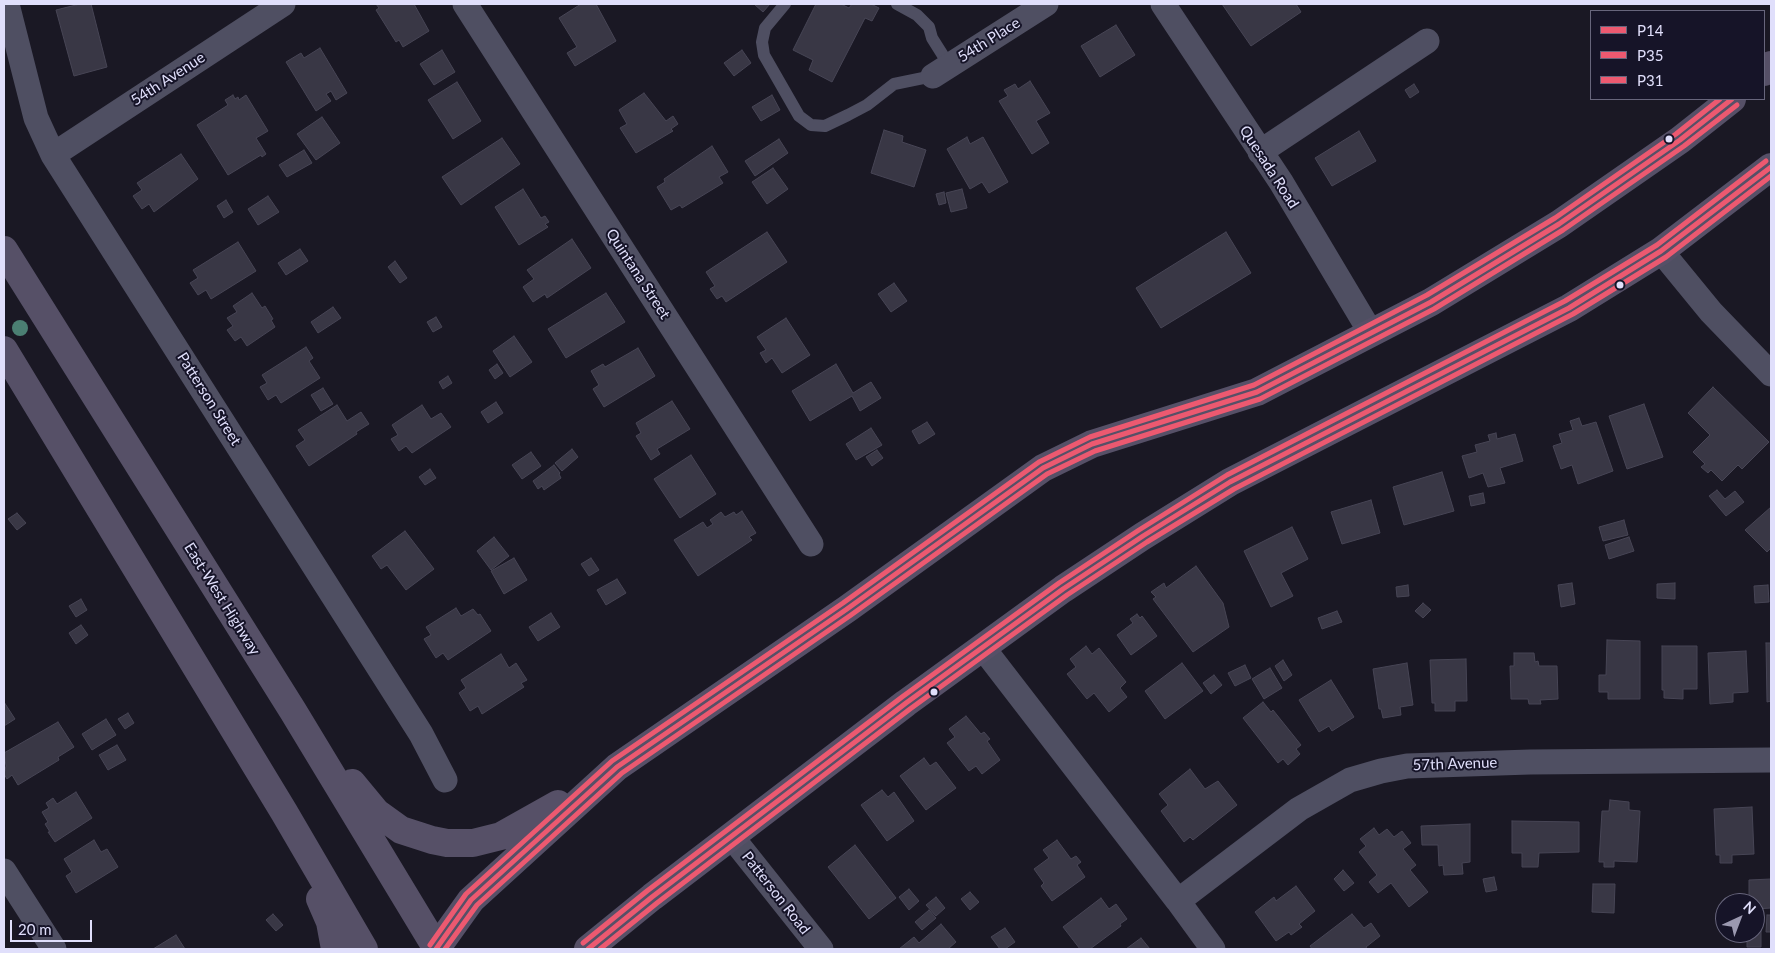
<!DOCTYPE html>
<html>
<head>
<meta charset="utf-8">
<style>
	body { margin:0 }
	#map { position:relative; width:1775px; height:953px; overflow:hidden; background:#1a1824; font-family:Lato,sans-serif }
	canvas { display:block }
	.frame { position:absolute; inset:0; border:5px solid #e0dffb; pointer-events:none }
	.legend { position:absolute; left:1590px; top:10px; width:175px; height:90px; box-sizing:border-box; background:#161428; border:1px solid #67657c; margin:0; padding:6px 9px; list-style:none; font-size:15px; color:#e0dffb }
	.legend li { display:flex; align-items:center; gap:10px; height:25px }
	.legend b { width:25px; border:1px solid #67657c }
	.north { position:absolute; left:1715px; top:893px; width:50px; height:50px; box-sizing:border-box; background:#161428; border:1px solid #67657c; border-radius:50%; rotate:43deg; font-size:14px; font-weight:700; line-height:20px; text-align:center; color:#e0dffb }
	.north::after { content:''; display:block; margin:auto; width:18px; height:22px; background:#9b99b0; clip-path:polygon(50% 0,100% 100%,50% 72%,0 100%) }
	.scale { position:absolute; left:10px; top:920px; width:82px; height:22px; box-sizing:border-box; border:2px solid #e0dffb; border-top:0; padding-left:6px; font-size:15px; line-height:18px; white-space:nowrap; color:#e0dffb; -webkit-text-stroke:4px #161428; paint-order:stroke }
</style>
</head>
<body>
<div id="map">
<canvas width="1775" height="953"></canvas>
<div class="frame"></div>
<ul class="legend">
<li><b style="height:6px;background:#ec5970"></b>P14</li>
<li><b style="height:6px;background:#ec5970"></b>P35</li>
<li><b style="height:6px;background:#ec5970"></b>P31</li>
</ul>
<div class="north">N</div>
<div class="scale">20 m</div>
</div>
<script>
const ctx = document.querySelector('canvas').getContext('2d');
ctx.lineJoin = 'round';
function fill(path, color) {
  ctx.fillStyle = color;
  ctx.fill(path, 'evenodd');
}
function toPath(rows) {
  const path = new Path2D();
  for (const r of rows) {
    path.moveTo(r[0], r[1]);
    for (let i = 2; i < r.length; i += 2) path.lineTo(r[i], r[i + 1]);
  }
  return path;
}
function stroke(path, color, width, dash) {
  ctx.strokeStyle = color;
  ctx.lineWidth = width;
  ctx.lineCap = dash ? 'butt' : 'round';
  ctx.setLineDash(dash || []);
  ctx.stroke(path);
}
function label(font, color, halo, rows, align = 'center') {
  ctx.font = font + ' Lato,sans-serif';
  ctx.lineWidth = 4;
  ctx.setLineDash([]);
  ctx.textBaseline = 'middle';
  ctx.strokeStyle = halo;
  ctx.fillStyle = color;
  for (const [text, x, y, turn = 0] of rows) {
    ctx.save();
    ctx.translate(x, y);
    ctx.rotate((+turn || 0) * Math.PI / 180);
    ctx.textAlign = isNaN(turn) ? turn : align;
    if (halo) ctx.strokeText(text, 0, 0);
    ctx.fillText(text, 0, 0);
    ctx.restore();
  }
}
const building = toPath([
	[80,4,91,4,107,67,74,76,56,10,80,4],
	[376,4,414,4,429,31,403,47,399,40,396,42,376,10,379,8,376,4],
	[581,4,596,4,616,41,575,66,567,53,577,47,559,18,581,4],
	[754,4,770,4,763,12,754,4],
	[816,4,841,4,849,8,852,4,871,4,879,8,872,21,865,18,832,82,809,70,813,60,793,50,816,4],
	[1222,4,1296,4,1301,12,1251,46,1222,4],
	[1116,25,1135,55,1100,77,1081,46,1116,25],
	[320,48,347,93,336,100,331,91,326,94,331,101,316,111,286,62,301,53,304,58,320,48],
	[442,50,455,72,434,85,420,64,442,50],
	[742,50,751,63,734,76,724,63,742,50],
	[1030,81,1050,113,1036,121,1049,143,1032,154,999,101,1008,96,1004,90,1015,84,1018,89,1030,81],
	[457,82,481,121,453,139,428,100,457,82],
	[1414,84,1419,92,1410,98,1405,90,1414,84],
	[644,93,666,121,673,116,678,124,671,129,673,131,636,153,620,128,627,124,619,110,644,93],
	[233,95,235,99,238,97,239,100,246,95,268,131,256,138,266,154,262,157,261,155,228,175,197,125,228,105,225,100,233,95],
	[772,95,780,110,761,121,752,107,772,95],
	[322,117,340,143,316,160,297,134,322,117],
	[884,130,903,136,902,142,926,150,914,187,871,173,884,130],
	[1359,131,1376,161,1332,186,1315,158,1359,131],
	[967,137,970,144,983,137,1008,182,989,193,982,182,970,189,947,149,967,137],
	[502,138,520,164,461,205,442,177,502,138],
	[779,139,788,153,755,176,745,161,779,139],
	[712,146,728,172,719,177,723,183,682,208,680,205,671,210,657,187,665,182,664,179,712,146],
	[304,150,312,163,287,177,279,165,304,150],
	[181,154,198,179,154,212,149,204,142,209,133,196,142,190,137,183,181,154],
	[773,168,788,189,767,204,752,182,773,168],
	[523,189,541,218,545,216,549,222,545,224,548,227,519,245,495,207,523,189],
	[962,189,967,208,951,212,946,193,962,189],
	[944,192,946,203,939,205,936,194,944,192],
	[268,196,279,212,258,225,248,209,268,196],
	[226,200,233,212,224,218,217,206,226,200],
	[767,232,787,262,726,302,722,296,717,299,710,289,715,286,706,272,767,232],
	[1226,232,1251,273,1161,328,1136,288,1226,232],
	[572,239,591,268,547,298,545,294,533,302,523,287,534,279,527,270,572,239],
	[238,242,256,271,211,299,206,290,198,295,190,283,198,278,193,270,238,242],
	[300,249,308,261,286,275,278,263,300,249],
	[395,261,407,278,400,283,388,267,395,261],
	[894,283,907,301,891,312,878,294,894,283],
	[252,293,262,308,265,306,273,319,271,320,275,327,247,346,241,337,235,341,227,330,233,326,227,318,237,312,233,306,252,293],
	[606,293,625,322,566,358,548,329,606,293],
	[333,307,341,318,318,333,311,322,333,307],
	[436,317,442,327,433,332,427,322,436,317],
	[786,318,810,355,782,373,772,358,766,363,760,353,766,350,757,337,786,318],
	[514,336,532,362,510,377,493,351,514,336],
	[306,347,313,358,309,361,320,378,281,403,276,395,268,400,260,387,267,383,262,375,306,347],
	[638,348,655,376,604,407,593,389,599,385,591,371,603,364,605,367,638,348],
	[497,364,503,373,495,379,489,370,497,364],
	[836,364,853,393,871,382,881,398,860,411,852,396,810,421,792,391,836,364],
	[448,376,452,383,443,389,439,382,448,376],
	[1713,387,1769,442,1742,469,1738,465,1722,481,1711,470,1708,473,1701,467,1705,464,1693,452,1710,435,1688,413,1713,387],
	[323,388,333,404,321,411,311,395,323,388],
	[672,401,690,429,657,449,660,454,651,460,636,436,641,433,636,423,672,401],
	[496,402,503,413,488,423,481,412,496,402],
	[1644,404,1663,457,1627,469,1609,416,1644,404],
	[337,405,347,421,361,412,369,424,356,432,357,434,309,466,296,446,305,440,298,430,337,405],
	[422,405,431,419,441,413,451,427,412,453,406,446,399,451,391,439,398,435,392,425,422,405],
	[1579,418,1582,426,1596,422,1613,471,1578,484,1572,465,1561,469,1553,446,1562,443,1559,434,1573,430,1570,421,1579,418],
	[927,422,935,434,919,444,912,431,927,422],
	[871,428,882,445,856,460,846,444,871,428],
	[1496,433,1497,439,1515,434,1523,461,1500,468,1505,483,1488,487,1483,473,1469,478,1462,456,1477,452,1475,445,1490,441,1488,435,1496,433],
	[572,449,578,457,562,471,555,463,572,449],
	[877,450,883,458,872,466,866,457,877,450],
	[531,452,541,466,522,479,512,465,531,452],
	[691,455,716,494,680,518,654,479,691,455],
	[554,465,560,473,559,474,561,478,544,490,542,486,538,489,533,481,554,465],
	[430,469,436,478,425,485,419,477,430,469],
	[1442,472,1454,511,1404,525,1393,487,1442,472],
	[1717,490,1725,499,1735,491,1744,502,1726,516,1709,496,1717,490],
	[1483,493,1485,503,1471,506,1469,496,1483,493],
	[1371,500,1380,533,1342,544,1331,512,1371,500],
	[1771,507,1771,548,1767,552,1745,530,1771,507],
	[742,511,756,533,749,537,752,540,698,576,674,540,703,522,707,528,713,524,710,520,721,512,725,517,734,512,736,515,742,511],
	[17,513,26,523,17,530,8,519,17,513],
	[1624,520,1628,535,1603,541,1599,527,1624,520],
	[1292,527,1308,559,1281,573,1293,596,1271,607,1244,551,1292,527],
	[405,531,434,569,406,590,387,565,381,569,372,556,405,531],
	[494,537,509,556,491,570,477,551,494,537],
	[1629,537,1634,551,1609,559,1605,545,1629,537],
	[514,558,527,580,504,594,491,571,514,558],
	[591,558,599,570,589,576,581,564,591,558],
	[1196,566,1223,603,1229,627,1193,652,1153,599,1156,597,1151,592,1164,583,1166,588,1196,566],
	[617,579,626,593,606,605,597,590,617,579],
	[1572,583,1575,604,1561,607,1558,585,1572,583],
	[1675,583,1675,599,1657,598,1657,584,1675,583],
	[1408,585,1409,596,1397,597,1396,587,1408,585],
	[1768,585,1769,602,1755,603,1754,586,1768,585],
	[81,599,87,610,76,617,69,606,81,599],
	[1423,603,1431,610,1423,618,1415,611,1423,603],
	[456,608,461,616,473,609,478,615,480,614,491,631,448,660,443,653,436,658,424,639,431,635,426,627,456,608],
	[1337,611,1342,622,1322,629,1318,618,1337,611],
	[551,613,560,627,538,641,529,627,551,613],
	[1137,614,1140,618,1142,616,1157,636,1131,655,1117,635,1133,623,1130,619,1137,614],
	[81,625,88,635,76,644,69,633,81,625],
	[1607,640,1640,641,1640,699,1608,699,1608,692,1599,692,1599,675,1606,675,1607,640],
	[1766,643,1771,643,1771,701,1767,702,1766,643],
	[1086,646,1092,654,1099,648,1126,682,1120,688,1127,697,1109,712,1094,693,1087,699,1067,674,1076,667,1070,659,1086,646],
	[1662,646,1697,646,1697,689,1683,689,1683,699,1664,698,1664,690,1662,690,1662,646],
	[1746,651,1748,692,1733,693,1733,702,1710,704,1708,653,1746,651],
	[1514,653,1534,653,1535,662,1538,661,1539,666,1557,666,1558,699,1540,700,1541,704,1529,704,1528,699,1511,699,1510,666,1514,666,1514,653],
	[501,654,509,668,516,663,527,680,521,683,524,687,482,714,478,706,470,711,459,693,466,688,461,680,501,654],
	[1466,659,1467,701,1455,701,1455,711,1435,711,1435,703,1432,703,1430,660,1466,659],
	[1283,660,1292,675,1284,681,1275,666,1283,660],
	[1182,663,1203,691,1165,719,1145,691,1182,663],
	[1407,663,1413,705,1400,707,1401,715,1383,718,1381,709,1379,709,1373,669,1407,663],
	[1245,665,1251,678,1235,686,1228,673,1245,665],
	[1270,668,1282,688,1264,699,1252,679,1270,668],
	[1214,675,1222,685,1211,694,1203,683,1214,675],
	[1331,680,1354,717,1332,731,1329,726,1319,732,1299,700,1331,680],
	[4,702,15,719,4,726,4,702],
	[1263,702,1271,712,1273,710,1301,745,1296,749,1300,754,1288,765,1283,759,1278,763,1243,718,1263,702],
	[128,713,134,723,125,729,118,719,128,713],
	[966,716,981,734,984,732,990,739,987,741,1000,760,982,774,976,766,969,771,947,743,955,737,949,729,966,716],
	[106,719,116,735,92,750,82,734,106,719],
	[58,722,74,747,58,757,59,760,18,785,12,775,7,779,4,774,6,766,4,753,58,722],
	[117,745,126,760,108,770,99,755,117,745],
	[924,758,930,766,936,762,956,788,926,810,900,776,924,758],
	[1190,769,1205,789,1218,781,1237,805,1193,840,1190,837,1184,842,1161,811,1168,805,1159,794,1190,769],
	[882,790,888,797,894,792,914,821,887,841,861,805,882,790],
	[76,792,92,818,55,842,48,832,50,832,45,824,48,822,42,812,49,808,46,803,53,798,57,804,76,792],
	[1610,800,1629,802,1629,810,1640,811,1637,862,1614,861,1614,867,1604,867,1604,862,1599,862,1602,811,1609,811,1610,800],
	[1752,807,1754,854,1732,855,1732,863,1720,863,1720,855,1716,855,1714,809,1752,807],
	[1512,821,1579,822,1579,852,1539,853,1538,867,1522,867,1522,853,1512,853,1512,821],
	[1470,824,1470,862,1462,863,1463,874,1444,875,1443,865,1439,866,1438,845,1422,845,1421,826,1470,824],
	[1374,828,1379,835,1387,829,1394,837,1402,831,1411,843,1403,849,1416,865,1410,870,1428,892,1409,907,1391,883,1378,893,1369,882,1377,875,1359,852,1366,846,1360,839,1374,828],
	[94,840,101,852,107,849,118,867,76,893,66,876,72,872,64,859,94,840],
	[1057,840,1071,859,1076,856,1081,862,1077,865,1085,877,1052,901,1041,886,1044,883,1034,869,1049,858,1043,850,1057,840],
	[855,845,896,898,869,919,828,867,855,845],
	[1343,870,1354,883,1344,891,1334,879,1343,870],
	[1494,877,1497,890,1486,892,1483,879,1494,877],
	[1771,879,1771,908,1755,909,1755,903,1749,903,1749,880,1771,879],
	[1593,884,1615,884,1614,913,1592,912,1593,884],
	[1296,886,1315,911,1299,924,1302,927,1291,935,1289,932,1276,941,1255,912,1274,897,1276,901,1296,886],
	[909,889,919,901,909,910,899,897,909,889],
	[970,892,979,902,970,910,961,899,970,892],
	[936,897,945,908,936,916,926,905,936,897],
	[1101,898,1109,909,1116,904,1127,919,1120,924,1121,926,1090,949,1080,949,1063,927,1101,898],
	[929,910,936,918,922,930,915,922,929,910],
	[273,914,283,925,276,931,266,920,273,914],
	[1352,914,1364,928,1371,923,1380,936,1366,947,1367,949,1312,949,1310,946,1352,914],
	[1767,915,1771,915,1771,932,1766,932,1767,915],
	[941,924,956,942,948,949,899,949,914,937,919,943,941,924],
	[1755,927,1761,927,1761,947,1747,947,1747,933,1755,933,1755,927],
	[1005,928,1015,942,1005,949,1000,949,991,937,1005,928],
	[176,935,185,949,153,949,176,935],
	[1141,938,1150,949,1126,949,1141,938]
]);
const service = toPath([
	[785,4,765,28,762,42,764,55,799,116,811,125,825,126,848,115,867,105,894,84,933,76],
	[897,4,917,15,929,27,932,38,949,65]
]);
const minor = toPath([
	[7,4,36,118,53,155,421,734,445,780],
	[465,4,811,544],
	[1163,4,1281,182,1371,333],
	[933,76,1046,4],
	[1260,152,1427,41],
	[53,155,283,4],
	[1661,251,1711,312,1771,374],
	[983,648,1178,901,1213,949],
	[731,836,821,949],
	[4,871,54,949],
	[1178,901,1299,809,1350,780,1381,771,1407,766,1530,762,1771,760]
]);
const primary = toPath([
	[1764,72,1771,65],
	[4,250,293,711,437,949],
	[4,350,284,812,364,949],
	[352,783,376,812,401,830,432,840,447,843,473,843,501,836,558,804],
	[320,899,330,922,335,949],
	[436,949,471,900,617,767,847,609,1043,468,1092,444,1257,392,1431,302,1559,224,1680,140,1732,99],
	[588,949,652,897,906,703,1063,589,1143,536,1230,482,1569,308,1661,251,1771,167]
]);
const bus1 = toPath([
	[436,949,471,900,617,767,847,609,1043,468,1092,444,1257,392,1431,302,1559,224,1680,140,1732,99],
	[588,949,652,897,906,703,1063,589,1143,536,1230,482,1569,308,1661,251,1771,167]
]);
const bus2 = toPath([
	[445,949,477,905,622,773,851,615,1047,474,1095,451,1260,399,1434,309,1563,230,1684,146,1737,105],
	[600,949,657,903,910,709,1067,595,1147,542,1234,489,1573,314,1666,257,1771,176]
]);
const bus3 = toPath([
	[583,943,647,891,902,697,1059,583,1139,530,1227,475,1565,301,1657,245,1766,161],
	[430,945,466,894,612,761,843,603,1039,462,1090,437,1254,385,1427,295,1555,218,1676,134,1720,99]
]);
const trees = [
	[20,328]
];
const markers = [
	[1669,139,4.5,"#e0dffb"],
	[1620,285,4.5,"#e0dffb"],
	[934,692,4.5,"#e0dffb"]
];
const streetNames = [
	["54th Place",989,40,-32],
	["54th Avenue",168,79,-33],
	["Quesada Road",1269,167,57],
	["Quintana Street",638,274,57],
	["Patterson Street",209,399,58],
	["East-West Highway",222,599,58],
	["57th Avenue",1455,764,-2],
	["Patterson Road",776,893,52]
];
fill(building, '#393745');
stroke(building, '#474555', 1);
stroke(service, '#4f4f62', 12);
stroke(minor, '#4f4f62', 25);
stroke(primary, '#565067', 28);
stroke(bus1, '#ec5970', 5);
stroke(bus2, '#ec5970', 5);
stroke(bus3, '#ec5970', 5);
ctx.fillStyle = '#4b7f73';
for (const [x, y] of trees) {
  ctx.beginPath();
  ctx.arc(x, y, 8, 0, 2 * Math.PI);
  ctx.fill();
}
for (const [x, y, r, color] of markers) {
  const dot = new Path2D();
  dot.arc(x, y, r, 0, 2 * Math.PI);
  ctx.fillStyle = color;
  ctx.fill(dot);
  stroke(dot, '#161428', 2);
}
label('15px', '#e0dffb', '#161428', streetNames);
</script>
</body>
</html>
